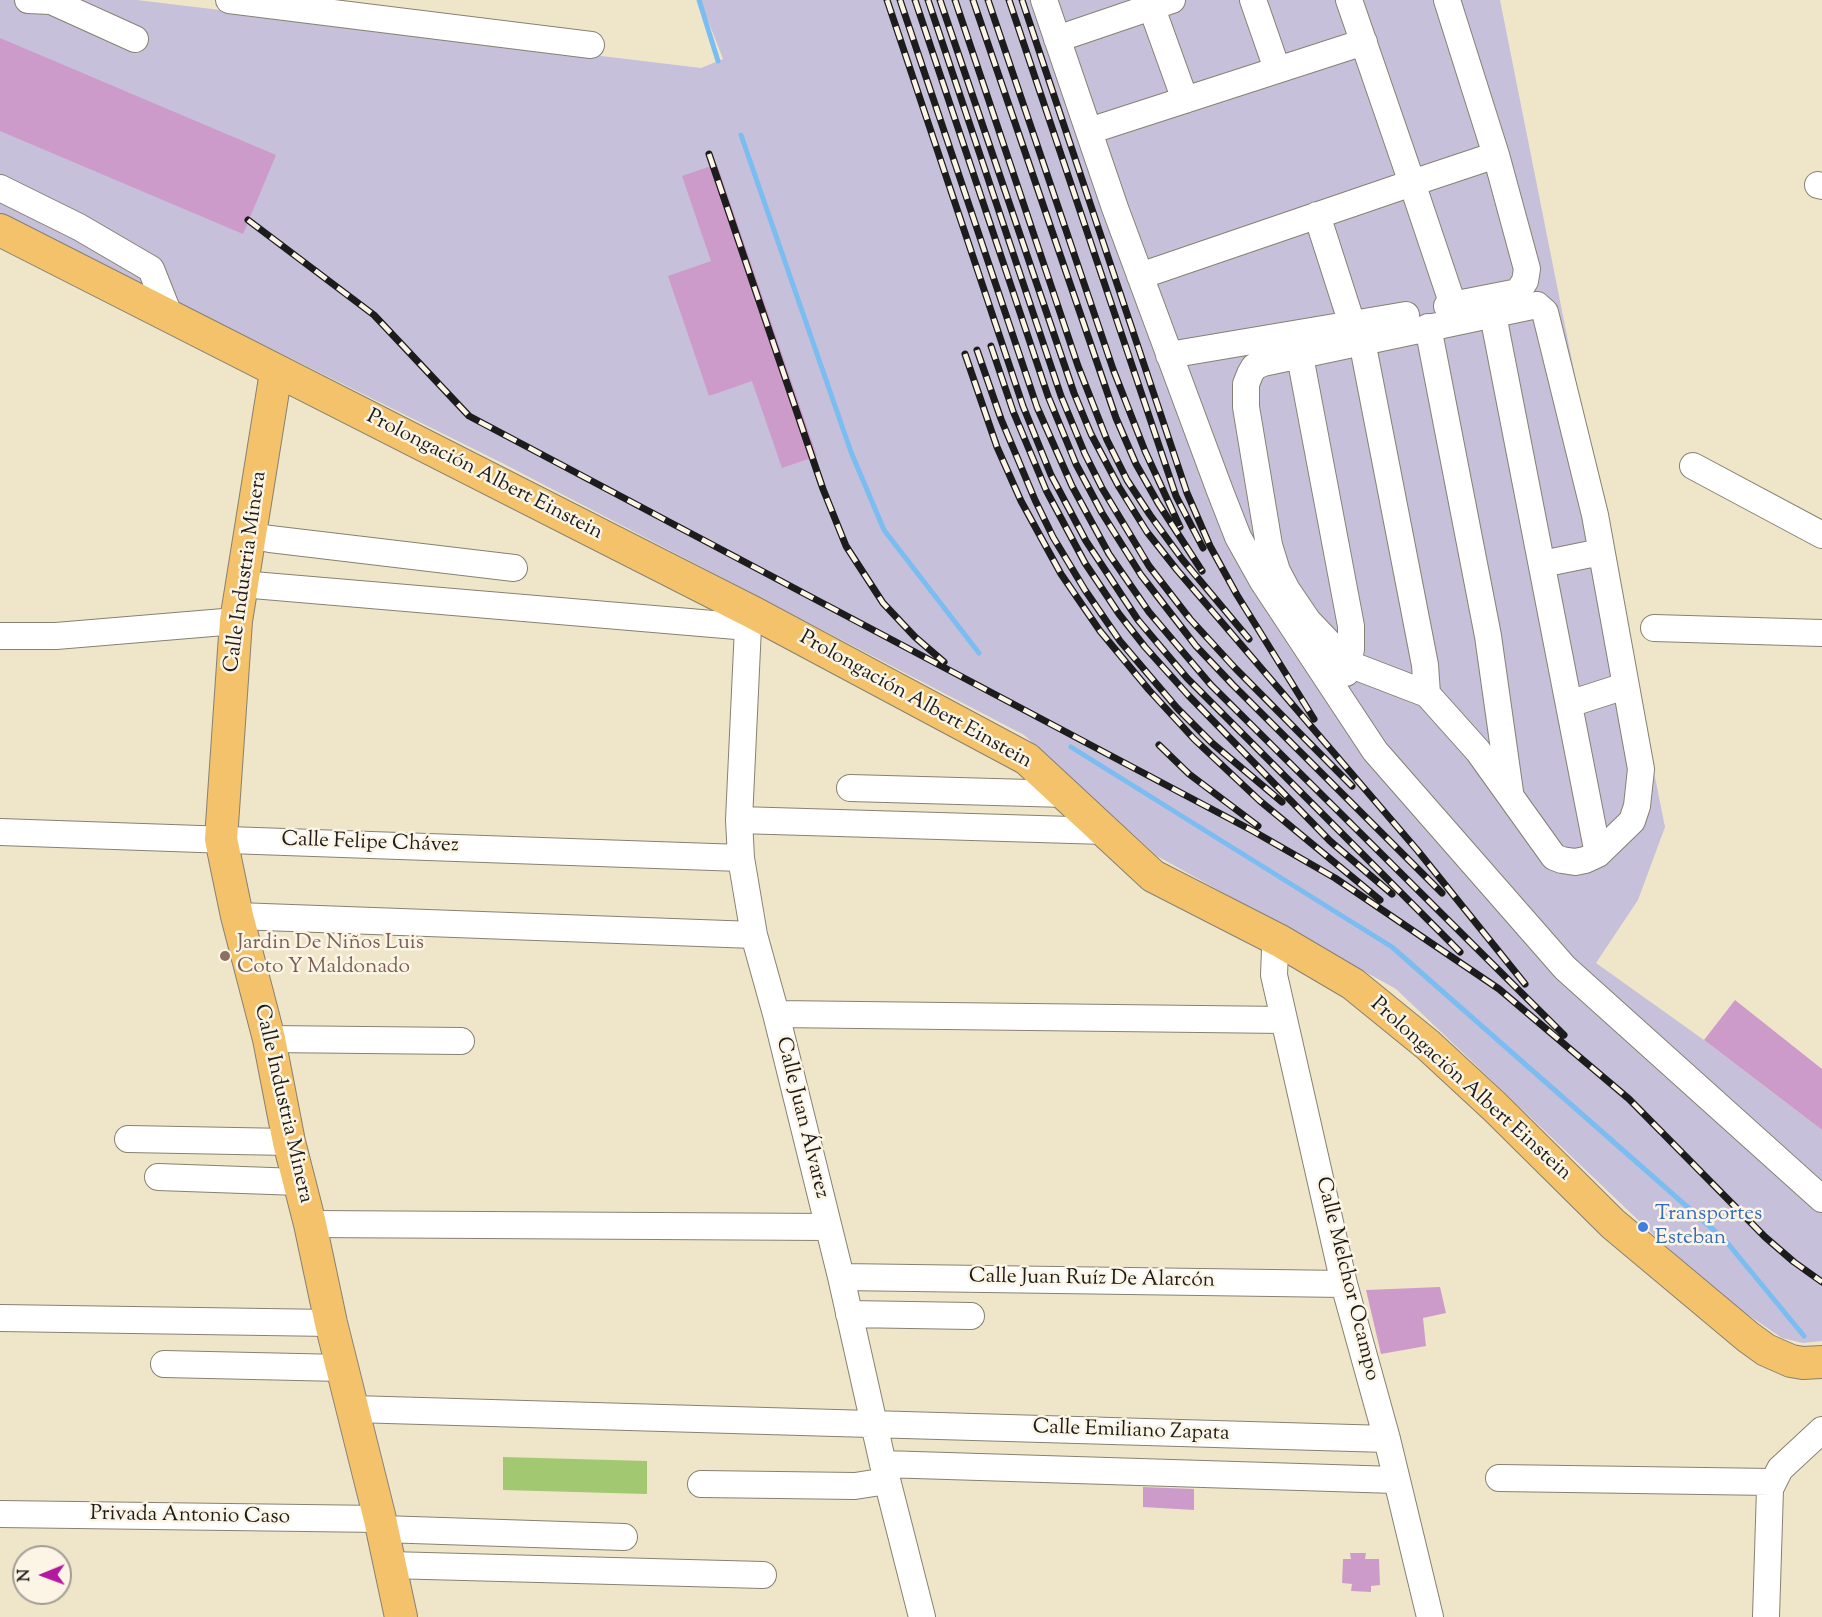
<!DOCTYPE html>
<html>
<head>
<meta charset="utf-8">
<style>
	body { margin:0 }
	#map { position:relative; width:1822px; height:1617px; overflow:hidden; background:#efe6c9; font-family:"Sorts Mill Goudy",serif }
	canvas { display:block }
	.north { position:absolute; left:12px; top:1545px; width:60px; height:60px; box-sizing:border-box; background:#fcf5e5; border:2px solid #a29e95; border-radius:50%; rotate:269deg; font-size:16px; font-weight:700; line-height:24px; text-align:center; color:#1c1c1c }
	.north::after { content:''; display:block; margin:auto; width:21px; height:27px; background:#b5179e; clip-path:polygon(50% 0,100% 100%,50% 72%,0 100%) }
</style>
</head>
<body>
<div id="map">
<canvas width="1822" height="1617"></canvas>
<div class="north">N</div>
</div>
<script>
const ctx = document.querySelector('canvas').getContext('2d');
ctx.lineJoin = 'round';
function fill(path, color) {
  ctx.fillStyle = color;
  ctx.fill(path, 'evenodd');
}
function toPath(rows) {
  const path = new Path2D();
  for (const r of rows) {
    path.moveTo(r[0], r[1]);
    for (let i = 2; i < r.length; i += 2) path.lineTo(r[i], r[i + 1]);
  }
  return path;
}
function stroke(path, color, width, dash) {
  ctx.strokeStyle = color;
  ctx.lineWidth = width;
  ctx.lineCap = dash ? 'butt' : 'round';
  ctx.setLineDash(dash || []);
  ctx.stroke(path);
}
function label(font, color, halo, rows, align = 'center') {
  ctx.font = font + ' "Sorts Mill Goudy",serif';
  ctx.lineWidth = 5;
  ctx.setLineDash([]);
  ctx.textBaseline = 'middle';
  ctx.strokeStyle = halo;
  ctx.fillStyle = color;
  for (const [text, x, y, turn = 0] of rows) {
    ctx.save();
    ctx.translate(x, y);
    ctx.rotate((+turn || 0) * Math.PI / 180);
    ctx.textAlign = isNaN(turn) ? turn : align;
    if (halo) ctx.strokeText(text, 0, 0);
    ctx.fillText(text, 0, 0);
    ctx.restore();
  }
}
const industrial = toPath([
	[0,0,137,0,701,68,723,59,700,0,1500,0,1665,827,1638,900,1596,963,1704,1040,1822,1130,1822,1341,1803,1343,1782,1338,1732,1304,1658,1239,1396,989,1157,856,1024,735,504,464,0,214]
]);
const green = toPath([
	[503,1457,647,1461,647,1494,503,1490]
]);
const stream = toPath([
	[699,0,718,61],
	[741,135,851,452,884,530,979,653],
	[1071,747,1392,947,1725,1240,1804,1336]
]);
const building = toPath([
	[0,38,276,155,243,234,0,131],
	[717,164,817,456,782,468,752,381,709,396,668,276,711,261,682,176],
	[1735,1000,1822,1069,1822,1130,1704,1040],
	[1440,1287,1446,1313,1423,1318,1426,1346,1381,1354,1366,1290],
	[1143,1487,1194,1489,1194,1510,1143,1507],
	[1350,1553,1366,1553,1365,1559,1379,1559,1380,1585,1371,1586,1371,1592,1351,1591,1352,1584,1342,1583,1343,1559,1351,1559]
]);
const minor = toPath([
	[28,0,51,1,135,39],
	[229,0,591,45],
	[1044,0,1115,208,1220,491,1238,537,1262,580,1375,751,1565,968,1822,1199],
	[1149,0,1185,100],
	[1253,0,1277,69],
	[1447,0,1496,155,1527,269,1525,281,1518,292,1447,306],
	[1057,39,1172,0],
	[1089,131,1364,42],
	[1818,185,1822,186],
	[0,188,79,227,151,269,170,317],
	[1317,215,1352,324],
	[1140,276,1412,183,1349,0],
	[1453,305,1412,183,1496,155],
	[1537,305,1545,312,1595,515,1641,769,1637,806,1632,821,1598,854,1585,860,1575,862,1562,860,1554,857,1478,751,1427,694,1349,664,1308,621,1287,590,1277,571,1269,545,1246,407,1246,384,1250,374,1254,367,1263,363,1537,305],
	[1493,315,1598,854],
	[1428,327,1488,636,1510,792],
	[1362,341,1425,665,1427,694],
	[1169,355,1406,315],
	[1300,356,1351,626,1351,649,1346,673],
	[1693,466,1822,535],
	[249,535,270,539,514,568],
	[1542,564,1601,552],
	[241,584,748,627],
	[754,613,748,627,739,820,741,858,754,935,776,1014,841,1277,883,1464,922,1617],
	[1654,628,1822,633],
	[0,636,56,636,236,621],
	[1569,704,1625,686],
	[850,788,1066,794],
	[739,820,1105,831],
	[0,832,741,858],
	[237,916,754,935],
	[1280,941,1275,950,1274,975,1344,1284,1387,1439,1430,1617],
	[776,1014,1284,1020],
	[269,1039,461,1041],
	[128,1139,289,1142],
	[158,1177,299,1182],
	[310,1224,828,1227],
	[841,1277,1344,1284],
	[849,1314,971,1316],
	[0,1318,331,1323],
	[164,1364,342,1368],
	[353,1409,1387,1439],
	[883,1464,1396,1480],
	[1499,1478,1772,1482],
	[701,1484,855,1486,887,1481],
	[0,1514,380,1519],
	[382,1529,624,1537],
	[389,1565,763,1575],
	[1766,1617,1770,1489,1780,1469,1822,1430]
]);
const major = toPath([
	[0,230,754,613,1027,759,1153,876,1280,941,1353,984,1428,1045,1495,1107,1613,1224,1748,1337,1766,1350,1791,1361,1803,1363,1822,1362],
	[276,372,236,621,221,839,237,916,269,1039,289,1142,310,1224,331,1323,380,1519,401,1617]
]);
const rail = toPath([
	[887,0,1023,406,1051,475,1086,541,1138,620,1187,678,1460,952],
	[900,0,1037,407,1072,486,1109,554,1149,612,1211,685,1564,1035],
	[915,0,1048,396,1076,464,1102,513,1141,575,1196,646,1233,685,1442,893],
	[928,0,1061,396,1085,454,1102,488,1149,566,1190,619,1235,668,1352,786],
	[940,0,1074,393,1091,434,1119,487,1147,532,1177,570,1418,851,1525,984],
	[955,0,1078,366,1107,440,1127,480,1150,515,1182,559,1249,639],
	[973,0,1116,418,1136,464,1158,503,1202,571],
	[988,0,1113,369,1145,451,1180,527],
	[1009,0,1176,496,1203,548],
	[1022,0,1187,493,1210,546,1237,595,1314,719],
	[709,154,823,489,846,546,883,603,915,637,944,662],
	[248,220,374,315,469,416,1253,831,1335,878,1499,989,1629,1099,1765,1237,1794,1262,1822,1282],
	[991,346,1013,411,1046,490,1085,563,1119,614,1145,647,1188,695,1330,841,1392,894],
	[977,350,1001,419,1035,500,1053,537,1085,590,1120,641,1177,708,1212,743,1282,802],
	[965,354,997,447,1021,501,1061,574,1100,631,1149,690,1194,739,1260,801,1380,900],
	[1159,745,1189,774,1258,826]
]);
const markers = [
	[225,956,6,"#8d6e63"],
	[1643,1227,6,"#3f7fe0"]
];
const streetNames = [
	["Prolongación Albert Einstein",484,476,27],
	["Calle Industria Minera",247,572,-82],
	["Prolongación Albert Einstein",915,701,29],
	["Calle Felipe Chávez",370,844,2],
	["Prolongación Albert Einstein",1470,1090,42],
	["Calle Industria Minera",282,1104,77],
	["Calle Juan Álvarez",801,1118,76],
	["Calle Melchor Ocampo",1346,1279,76],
	["Calle Juan Ruíz De Alarcón",1092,1280,1],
	["Calle Emiliano Zapata",1131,1432,2],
	["Privada Antonio Caso",190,1517,1]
];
const educationNames = [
	["Jardin De Niños Luis",237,944],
	["Coto Y Maldonado",237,968]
];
const shopNames = [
	["Transportes",1655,1215],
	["Esteban",1655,1239]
];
fill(industrial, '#c6c0da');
fill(green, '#a2c872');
stroke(stream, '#7cbdf1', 5);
fill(building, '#cd9bca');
stroke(minor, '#868172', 28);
stroke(major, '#868172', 34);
stroke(minor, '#fff', 26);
stroke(major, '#f3c26a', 32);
stroke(rail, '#1c1c1c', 7);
stroke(rail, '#fcf5e5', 4.5, [14]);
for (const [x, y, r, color] of markers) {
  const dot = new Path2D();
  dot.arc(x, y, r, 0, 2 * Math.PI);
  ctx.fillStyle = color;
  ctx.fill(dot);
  stroke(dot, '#fcf5e5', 2);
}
label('21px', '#1c1c1c', '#fcf5e5', streetNames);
label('21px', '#785e54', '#fcf5e5', educationNames, 'left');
label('21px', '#366cbe', '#fcf5e5', shopNames, 'left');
</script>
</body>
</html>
